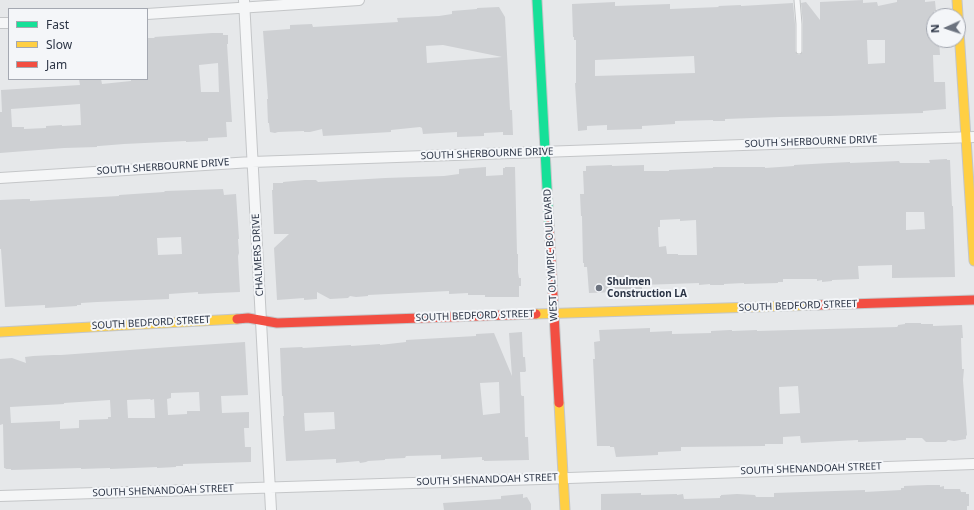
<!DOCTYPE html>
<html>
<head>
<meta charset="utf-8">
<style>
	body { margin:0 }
	#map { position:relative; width:974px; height:510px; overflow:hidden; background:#e6e8ea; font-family:"Noto Sans",sans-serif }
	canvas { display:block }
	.legend { position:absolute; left:8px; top:8px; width:140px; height:72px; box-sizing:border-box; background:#f4f6f9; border:1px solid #a4a8b1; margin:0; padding:5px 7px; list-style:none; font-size:12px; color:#2b3445 }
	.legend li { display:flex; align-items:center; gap:8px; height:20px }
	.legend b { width:20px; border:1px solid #a4a8b1 }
	.north { position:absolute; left:926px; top:8px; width:40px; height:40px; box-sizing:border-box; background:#f4f6f9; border:1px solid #a4a8b1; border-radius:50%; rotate:267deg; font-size:11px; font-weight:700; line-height:16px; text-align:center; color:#2b3445 }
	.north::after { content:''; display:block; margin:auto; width:14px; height:18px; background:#6c737f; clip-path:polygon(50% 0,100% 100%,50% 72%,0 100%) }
</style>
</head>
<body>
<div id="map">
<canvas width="974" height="510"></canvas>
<ul class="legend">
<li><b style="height:5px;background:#16e098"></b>Fast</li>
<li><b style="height:5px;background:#ffcf43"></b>Slow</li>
<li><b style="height:5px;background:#f24e42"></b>Jam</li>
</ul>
<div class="north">N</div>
</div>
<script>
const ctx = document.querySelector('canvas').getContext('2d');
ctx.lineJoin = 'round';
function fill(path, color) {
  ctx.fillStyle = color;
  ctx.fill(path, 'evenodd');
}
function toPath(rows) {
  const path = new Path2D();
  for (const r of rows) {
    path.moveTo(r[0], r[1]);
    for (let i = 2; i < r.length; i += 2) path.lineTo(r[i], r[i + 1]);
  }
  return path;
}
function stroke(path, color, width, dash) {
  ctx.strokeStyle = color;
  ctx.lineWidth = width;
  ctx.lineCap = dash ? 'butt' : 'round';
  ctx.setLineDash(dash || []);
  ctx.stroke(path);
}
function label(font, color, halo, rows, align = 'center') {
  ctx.font = font + ' "Noto Sans",sans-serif';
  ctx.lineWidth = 4;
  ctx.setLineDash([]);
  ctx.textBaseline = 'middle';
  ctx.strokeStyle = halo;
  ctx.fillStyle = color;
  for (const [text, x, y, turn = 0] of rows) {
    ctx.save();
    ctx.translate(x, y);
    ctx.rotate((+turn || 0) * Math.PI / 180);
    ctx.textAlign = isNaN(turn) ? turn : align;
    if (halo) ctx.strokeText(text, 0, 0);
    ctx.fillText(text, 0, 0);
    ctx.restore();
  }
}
const building = toPath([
	[863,0,863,3,877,2,878,6,897,2,897,0,925,0,925,2,935,1,936,11,934,11,934,40,939,40,940,55,933,55,934,82,945,82,946,109,923,111,923,113,830,116,780,117,725,119,725,121,713,121,713,120,675,121,675,124,642,126,642,129,607,130,607,125,587,126,587,130,578,131,575,83,576,83,576,40,574,40,574,37,573,37,572,4,615,2,615,6,670,4,670,9,719,7,718,6,741,5,741,6,793,3,795,24,795,51,797,54,799,55,802,53,803,51,803,24,801,3,806,2,820,20,820,2],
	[867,40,885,40,885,63,868,64],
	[694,56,695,73,595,76,595,60],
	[499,7,505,17,510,110,512,110,513,135,503,135,503,132,484,133,484,136,457,137,457,132,423,134,422,128,420,127,391,130,391,132,323,136,322,129,310,132,304,132,304,131,278,132,275,133,270,132,269,123,268,123,267,99,268,99,263,31,290,29,290,25,312,24,313,27,398,22,397,18,439,16,452,14,452,11,477,9,477,8],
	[443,45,502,57,427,63,426,46],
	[212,33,223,33,223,35,228,35,228,44,227,44,232,122,226,122,227,137,208,138,208,141,186,142,186,141,124,144,99,146,97,146,97,147,64,148,0,153,0,112,2,112,1,90,80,85,79,79,101,79,102,84,131,81,131,79,147,79,147,38,155,38,154,37],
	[218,63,219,92,201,92,199,65],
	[80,104,81,125,62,126,62,125,46,126,46,128,24,129,24,127,12,127,11,109],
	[947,159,947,160,950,160,952,206,953,206,955,277,892,278,892,265,858,266,859,279,832,280,832,281,822,282,822,280,817,281,817,279,783,279,783,282,778,282,778,283,744,284,744,283,724,284,724,285,710,285,710,284,699,285,699,283,642,285,642,291,589,293,587,267,584,267,584,263,583,263,582,216,581,216,580,194,584,194,583,171,586,171,586,166,612,165,612,166,644,165,644,171,669,171,669,170,713,168,713,167,765,167,765,168,794,166,794,165,830,163,850,162,850,163,899,161,900,163,930,163,929,160],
	[906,212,924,212,925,229,906,230],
	[680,219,680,221,696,220,697,255,678,255,678,254,667,254,666,246,659,247,658,227,660,227,660,220],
	[486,167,486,176,503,175,503,168,505,168,505,167,515,167,517,254,518,254,518,272,519,278,521,278,521,286,519,286,519,297,485,297,485,295,468,295,468,293,449,294,449,291,368,295,368,296,356,297,350,296,348,298,330,299,317,292,317,299,304,300,304,298,277,300,274,248,289,234,274,234,272,190,273,190,273,183,283,183,283,182,305,180,316,180,318,182,385,178,444,176,459,174,459,169],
	[223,189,224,195,236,194,239,239,238,239,239,253,238,256,240,292,217,293,198,294,198,292,169,294,169,299,97,302,81,303,81,305,77,305,77,306,45,308,45,305,5,307,1,249,0,249,0,200,23,199,30,199,30,201,82,198,119,196,119,195,164,192,165,191],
	[181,237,182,254,158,255,157,238],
	[905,323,921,323,921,324,933,324,933,326,962,325,963,338,961,338,962,369,964,369,963,380,967,435,966,436,966,439,954,441,948,440,946,442,926,442,922,438,906,438,906,440,858,442,858,440,801,443,800,436,783,437,783,444,765,444,765,446,763,446,681,447,681,451,658,452,658,455,616,457,614,447,610,447,610,446,597,446,593,359,595,359,594,342,600,341,599,330,650,328,650,332,672,331,672,334,711,333,711,331,730,330,732,330,732,331,757,330,757,331,897,327,898,326,898,325,905,324],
	[798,386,800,413,780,414,779,387],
	[522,332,523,357,525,357,526,371,525,372,520,372,521,395,522,396,524,396,525,437,528,437,529,460,484,461,484,460,482,460,482,457,441,459,441,455,406,456,405,458,385,459,385,460,368,461,366,462,360,463,359,461,336,463,336,459,286,461,283,416,284,416,283,396,282,396,280,348,302,347,303,348,351,345,351,346,380,344,380,345,406,342,406,340,476,336,476,334,494,333,512,376,509,333],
	[499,382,500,413,483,415,480,383],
	[334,412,335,429,305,431,304,413],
	[245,342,248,395,221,396,222,413,249,412,249,428,244,428,245,447,251,447,251,462,183,464,183,466,176,466,176,467,157,468,157,467,110,469,110,468,81,469,81,468,11,470,11,469,6,469,5,468,4,468,3,424,0,425,0,359,12,358,26,363,25,357,33,356,53,355,61,355,171,347],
	[199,392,200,411,187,411,187,414,168,415,167,399,171,398,171,393],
	[150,399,151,400,154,399,155,418,128,418,127,400],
	[110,400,111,417,108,417,108,419,79,420,79,428,60,429,60,421,11,423,10,407,64,404,64,403],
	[928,485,940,485,940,487,944,486,944,489,960,489,961,492,966,492,966,494,969,494,969,506,967,506,967,510,601,510,601,494,641,493,641,495,677,494,677,495,683,494,684,499,720,498,720,496,721,496,721,495,737,494,755,495,756,497,774,497,774,493,865,490,865,492,901,490,901,488,904,488,904,486],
	[523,494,523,498,527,497,531,504,531,510,444,510,443,503,501,499,501,496]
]);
const lane = toPath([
	[797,0,799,24,799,51]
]);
const street = toPath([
	[244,0,271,510],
	[147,14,359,0],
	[0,23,9,23],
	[0,178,252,162,974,137],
	[0,496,540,479,974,464]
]);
const fast = toPath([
	[537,0,549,225]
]);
const slow = toPath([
	[957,0,974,261],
	[536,314,818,305],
	[0,332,237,319],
	[559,403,565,510]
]);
const jam = toPath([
	[549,225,559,403],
	[818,305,974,300],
	[237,319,248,318,277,323,536,314]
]);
const markers = [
	[599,288,4,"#6c737f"]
];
const streetNames = [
	["SOUTH SHERBOURNE DRIVE",811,142,-2],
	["SOUTH SHERBOURNE DRIVE",487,154,-2],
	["SOUTH SHERBOURNE DRIVE",163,167,-4],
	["CHALMERS DRIVE",258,255,-93],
	["WEST OLYMPIC BOULEVARD",551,255,-93],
	["SOUTH BEDFORD STREET",798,306,-2],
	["SOUTH BEDFORD STREET",475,316,-2],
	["SOUTH BEDFORD STREET",151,323,-3],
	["SOUTH SHENANDOAH STREET",811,469,-2],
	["SOUTH SHENANDOAH STREET",487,480,-2],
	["SOUTH SHENANDOAH STREET",163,491,-2]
];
const poiNames = [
	["Shulmen",607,282],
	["Construction LA",607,294]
];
fill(building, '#ced0d3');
stroke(lane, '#c4c6c8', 7);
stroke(street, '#c4c6c8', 12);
stroke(fast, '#c4c6c8', 11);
stroke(slow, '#c4c6c8', 11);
stroke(jam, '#c4c6c8', 11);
stroke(lane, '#f5f6f7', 5);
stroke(street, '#f5f6f7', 10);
stroke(fast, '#16e098', 9);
stroke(slow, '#ffcf43', 9);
stroke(jam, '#f24e42', 9);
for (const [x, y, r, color] of markers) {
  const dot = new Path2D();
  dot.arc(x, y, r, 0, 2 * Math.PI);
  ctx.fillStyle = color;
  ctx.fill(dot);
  stroke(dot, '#f4f6f9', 1.5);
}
label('10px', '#2b3445', '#f4f6f9', streetNames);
label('bold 10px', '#2b3445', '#f4f6f9', poiNames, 'left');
</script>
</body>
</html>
